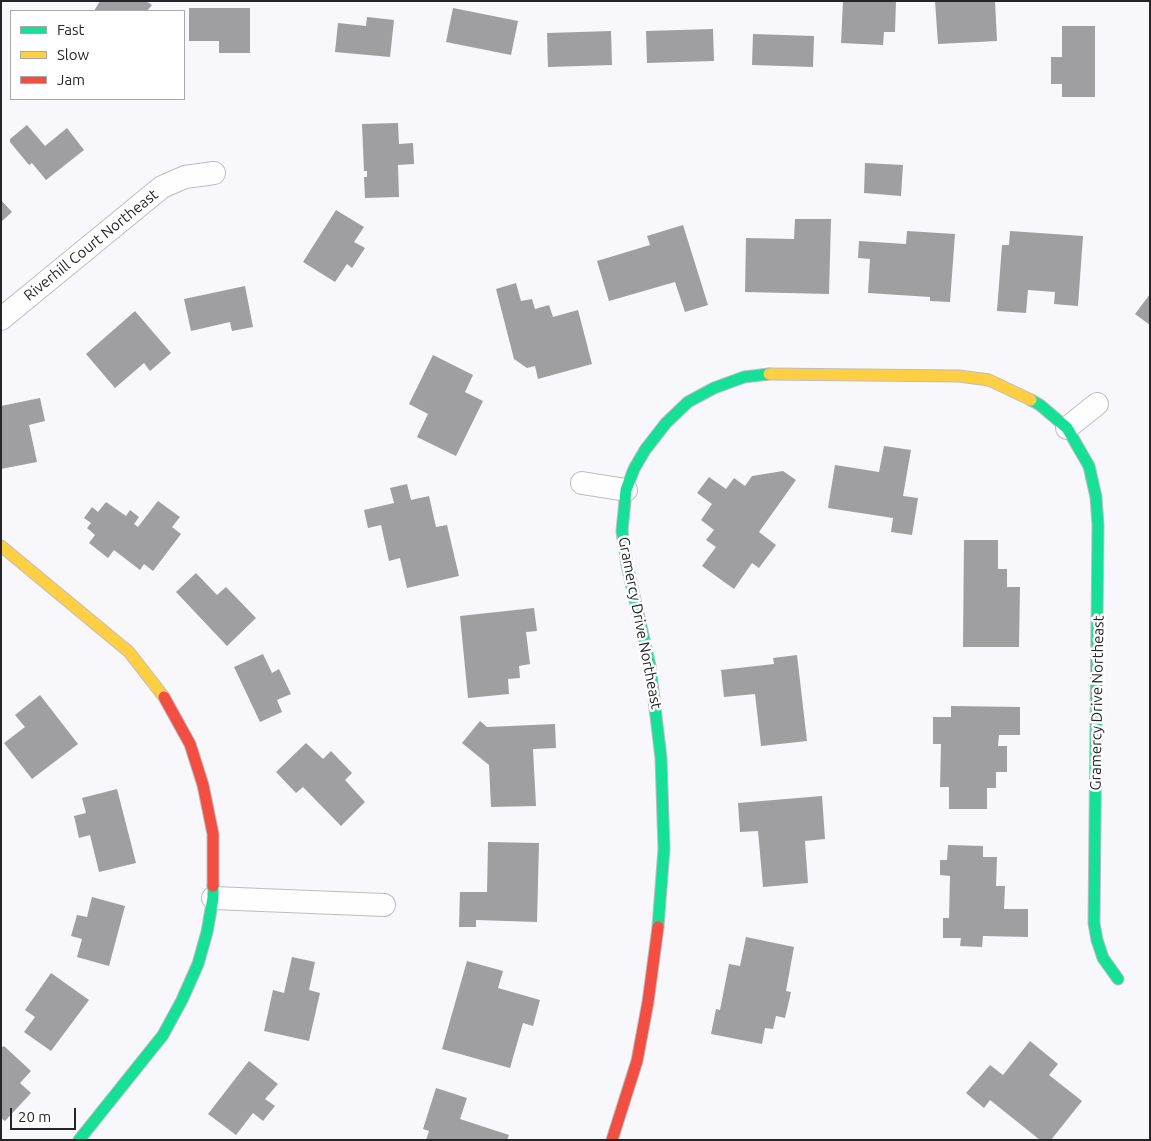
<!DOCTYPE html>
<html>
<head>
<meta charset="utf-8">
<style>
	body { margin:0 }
	#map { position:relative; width:1151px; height:1141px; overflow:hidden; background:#f8f8fc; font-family:Ubuntu,sans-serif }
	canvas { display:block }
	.frame { position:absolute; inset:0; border:2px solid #252528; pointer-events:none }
	.legend { position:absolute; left:10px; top:10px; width:175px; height:90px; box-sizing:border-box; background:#fff; border:1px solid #a8a8a9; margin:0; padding:6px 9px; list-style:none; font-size:15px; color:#252528 }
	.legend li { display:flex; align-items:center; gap:10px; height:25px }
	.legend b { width:25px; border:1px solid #a8a8a9 }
	.scale { position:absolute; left:10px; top:1108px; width:66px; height:22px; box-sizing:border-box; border:2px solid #252528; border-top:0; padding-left:6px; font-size:15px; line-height:18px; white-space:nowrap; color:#252528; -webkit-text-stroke:4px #fff; paint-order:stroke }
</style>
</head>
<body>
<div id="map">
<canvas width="1151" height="1141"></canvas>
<div class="frame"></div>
<ul class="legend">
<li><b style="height:6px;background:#16e098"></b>Fast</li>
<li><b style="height:6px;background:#ffcf43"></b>Slow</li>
<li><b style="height:6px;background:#f24e42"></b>Jam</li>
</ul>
<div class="scale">20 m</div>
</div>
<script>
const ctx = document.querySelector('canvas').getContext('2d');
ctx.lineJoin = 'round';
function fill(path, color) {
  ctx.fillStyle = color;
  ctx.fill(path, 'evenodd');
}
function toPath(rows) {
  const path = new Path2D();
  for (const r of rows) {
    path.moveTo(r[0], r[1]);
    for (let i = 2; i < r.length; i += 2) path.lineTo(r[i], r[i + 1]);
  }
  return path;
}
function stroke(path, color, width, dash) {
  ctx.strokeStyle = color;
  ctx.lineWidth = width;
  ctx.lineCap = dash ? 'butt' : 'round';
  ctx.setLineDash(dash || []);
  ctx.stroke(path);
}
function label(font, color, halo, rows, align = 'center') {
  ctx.font = font + ' Ubuntu,sans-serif';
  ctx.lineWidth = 5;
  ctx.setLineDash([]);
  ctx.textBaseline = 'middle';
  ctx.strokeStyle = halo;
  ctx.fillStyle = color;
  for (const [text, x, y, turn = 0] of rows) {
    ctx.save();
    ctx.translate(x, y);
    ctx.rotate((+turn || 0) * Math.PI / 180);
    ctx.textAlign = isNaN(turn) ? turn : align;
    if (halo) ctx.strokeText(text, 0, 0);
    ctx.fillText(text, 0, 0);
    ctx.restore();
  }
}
const building = toPath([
	[100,1,146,1,152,5,147,11,94,11],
	[843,1,896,1,895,32,884,32,883,45,841,43],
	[935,1,995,1,997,41,938,44],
	[189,8,250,8,250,53,219,53,219,41,189,41],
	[453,8,518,21,511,55,446,42],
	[367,17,394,20,390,57,335,52,338,23,366,26],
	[1062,26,1095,26,1095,97,1062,97,1062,84,1051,84,1051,57,1062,57],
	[713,29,714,61,647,63,646,31],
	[611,31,612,65,548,67,547,33],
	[753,34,814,36,813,67,752,65],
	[398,123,399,144,413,143,414,164,398,165,399,197,365,198,364,177,367,177,367,171,364,171,362,124],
	[27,125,45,146,67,128,84,150,46,180,32,163,29,165,10,142,10,139],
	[865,163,903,165,901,196,864,193],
	[1,200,12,212,1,222],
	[336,210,364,227,354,242,365,248,352,268,347,264,335,282,303,262],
	[795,219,831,219,829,294,745,292,746,238,794,239],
	[683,225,708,305,685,312,675,282,609,301,597,261,650,245,647,236],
	[907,231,955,234,950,302,930,301,930,297,868,293,870,259,858,258,859,241,906,244],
	[1010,231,1083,236,1078,306,1054,304,1055,292,1028,290,1026,313,997,311,1002,245,1009,245],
	[516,283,521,301,532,299,535,309,549,305,553,317,578,310,592,364,538,379,535,366,527,368,514,359,496,289],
	[245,286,253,327,232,331,230,322,191,331,184,299],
	[1150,294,1150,325,1135,314],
	[135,311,171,353,150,371,144,363,115,388,86,354],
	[433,355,473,375,465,392,483,401,456,456,417,437,428,414,409,404],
	[40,398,45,421,29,425,37,462,1,469,1,406],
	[884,446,911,450,903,496,918,498,912,535,891,532,893,518,828,508,835,465,879,472],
	[783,471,796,480,759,532,776,545,759,568,752,563,734,589,702,566,716,547,706,540,714,530,701,520,712,504,697,493,709,477,726,489,734,478,745,486,752,476],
	[407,484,411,500,429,496,436,527,447,525,459,576,407,588,400,558,389,561,381,525,368,528,364,510,394,503,390,488],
	[158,501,180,517,172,527,181,534,153,571,144,564,140,570,114,550,108,558,89,543,95,535,87,528,91,523,84,518,92,507,98,512,106,502,126,516,130,510,139,517,134,524,138,527],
	[964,540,998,540,998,569,1007,569,1007,587,1020,587,1019,647,963,647],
	[196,573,217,595,226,587,256,618,227,646,176,592],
	[534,608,537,631,526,632,530,664,519,666,520,678,508,679,509,694,468,698,460,616],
	[263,654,272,673,279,669,291,694,277,700,282,712,260,722,234,667],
	[797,655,807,741,761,746,755,694,724,697,721,670,774,664,773,658],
	[40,695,78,744,32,779,4,743,25,727,15,715],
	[951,706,1020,707,1020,735,999,735,998,746,1007,746,1007,772,996,772,996,788,987,788,987,809,949,809,949,787,940,787,941,744,933,744,933,717,951,717],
	[480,721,487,727,555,724,556,748,533,749,536,806,491,807,489,765,462,743],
	[306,743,323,759,331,751,352,773,345,780,365,802,341,826,303,787,296,793,276,772],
	[117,789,136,863,99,872,90,835,79,838,74,816,86,813,82,798],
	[822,796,825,839,805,841,808,883,763,887,758,831,740,832,738,803],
	[488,842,539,843,537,922,476,920,476,927,459,927,460,892,487,892],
	[948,845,983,846,983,857,997,857,996,886,1005,886,1004,909,1028,909,1028,937,983,936,982,947,960,946,961,938,943,938,943,918,949,918,950,876,940,875,940,860,947,860],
	[92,897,125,906,109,966,77,957,82,939,71,936,77,915,87,917],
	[746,937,794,947,786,991,791,992,785,1018,776,1016,773,1029,765,1028,762,1044,711,1034,716,1009,720,1010,729,964,740,966],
	[292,957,315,962,309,990,320,993,309,1041,264,1031,273,990,284,993],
	[467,961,503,971,498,988,540,1000,533,1026,523,1023,510,1068,442,1049],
	[51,973,89,1000,51,1051,24,1032,35,1017,25,1010],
	[1030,1041,1058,1064,1049,1075,1082,1101,1051,1140,1040,1140,990,1100,984,1108,966,1093,990,1065,1003,1075],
	[4,1046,31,1071,20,1083,31,1093,5,1121,1,1118,1,1048],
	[249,1061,278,1084,265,1099,275,1106,263,1121,253,1113,236,1135,208,1114],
	[436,1088,467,1098,460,1119,509,1135,507,1140,426,1140,429,1131,423,1129]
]);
const street = toPath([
	[1,319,162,187,185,177,214,173],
	[1067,428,1097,404],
	[582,483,626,490],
	[213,898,384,905]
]);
const fast = toPath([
	[1031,400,1040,405,1067,428,1089,466,1096,497,1098,525,1094,923,1097,940,1103,958,1118,979],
	[658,927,664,849,661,758,650,666,627,565,622,531,626,490,634,469,645,450,666,423,688,402,714,388,744,377,769,374],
	[79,1140,163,1035,182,1000,198,964,207,932,213,898,213,886]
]);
const slow = toPath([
	[769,374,959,376,989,380,1031,400],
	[1,546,129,652,164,697]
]);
const jam = toPath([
	[164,697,190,744,203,785,213,834,213,886],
	[612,1140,637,1061,648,1002,658,927]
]);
const streetNames = [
	["Riverhill Court Northeast",91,245,-39],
	["Gramercy Drive Northeast",640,623,79],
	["Gramercy Drive Northeast",1097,703,-89]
];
fill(building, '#9f9fa2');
stroke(street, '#bdbdc0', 24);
stroke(fast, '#bdbdc0', 13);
stroke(slow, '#bdbdc0', 13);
stroke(jam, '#bdbdc0', 13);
stroke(street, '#fefeff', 22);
stroke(fast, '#16e098', 11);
stroke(slow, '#ffcf43', 11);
stroke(jam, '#f24e42', 11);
label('15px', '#252528', '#fff', streetNames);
</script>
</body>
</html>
